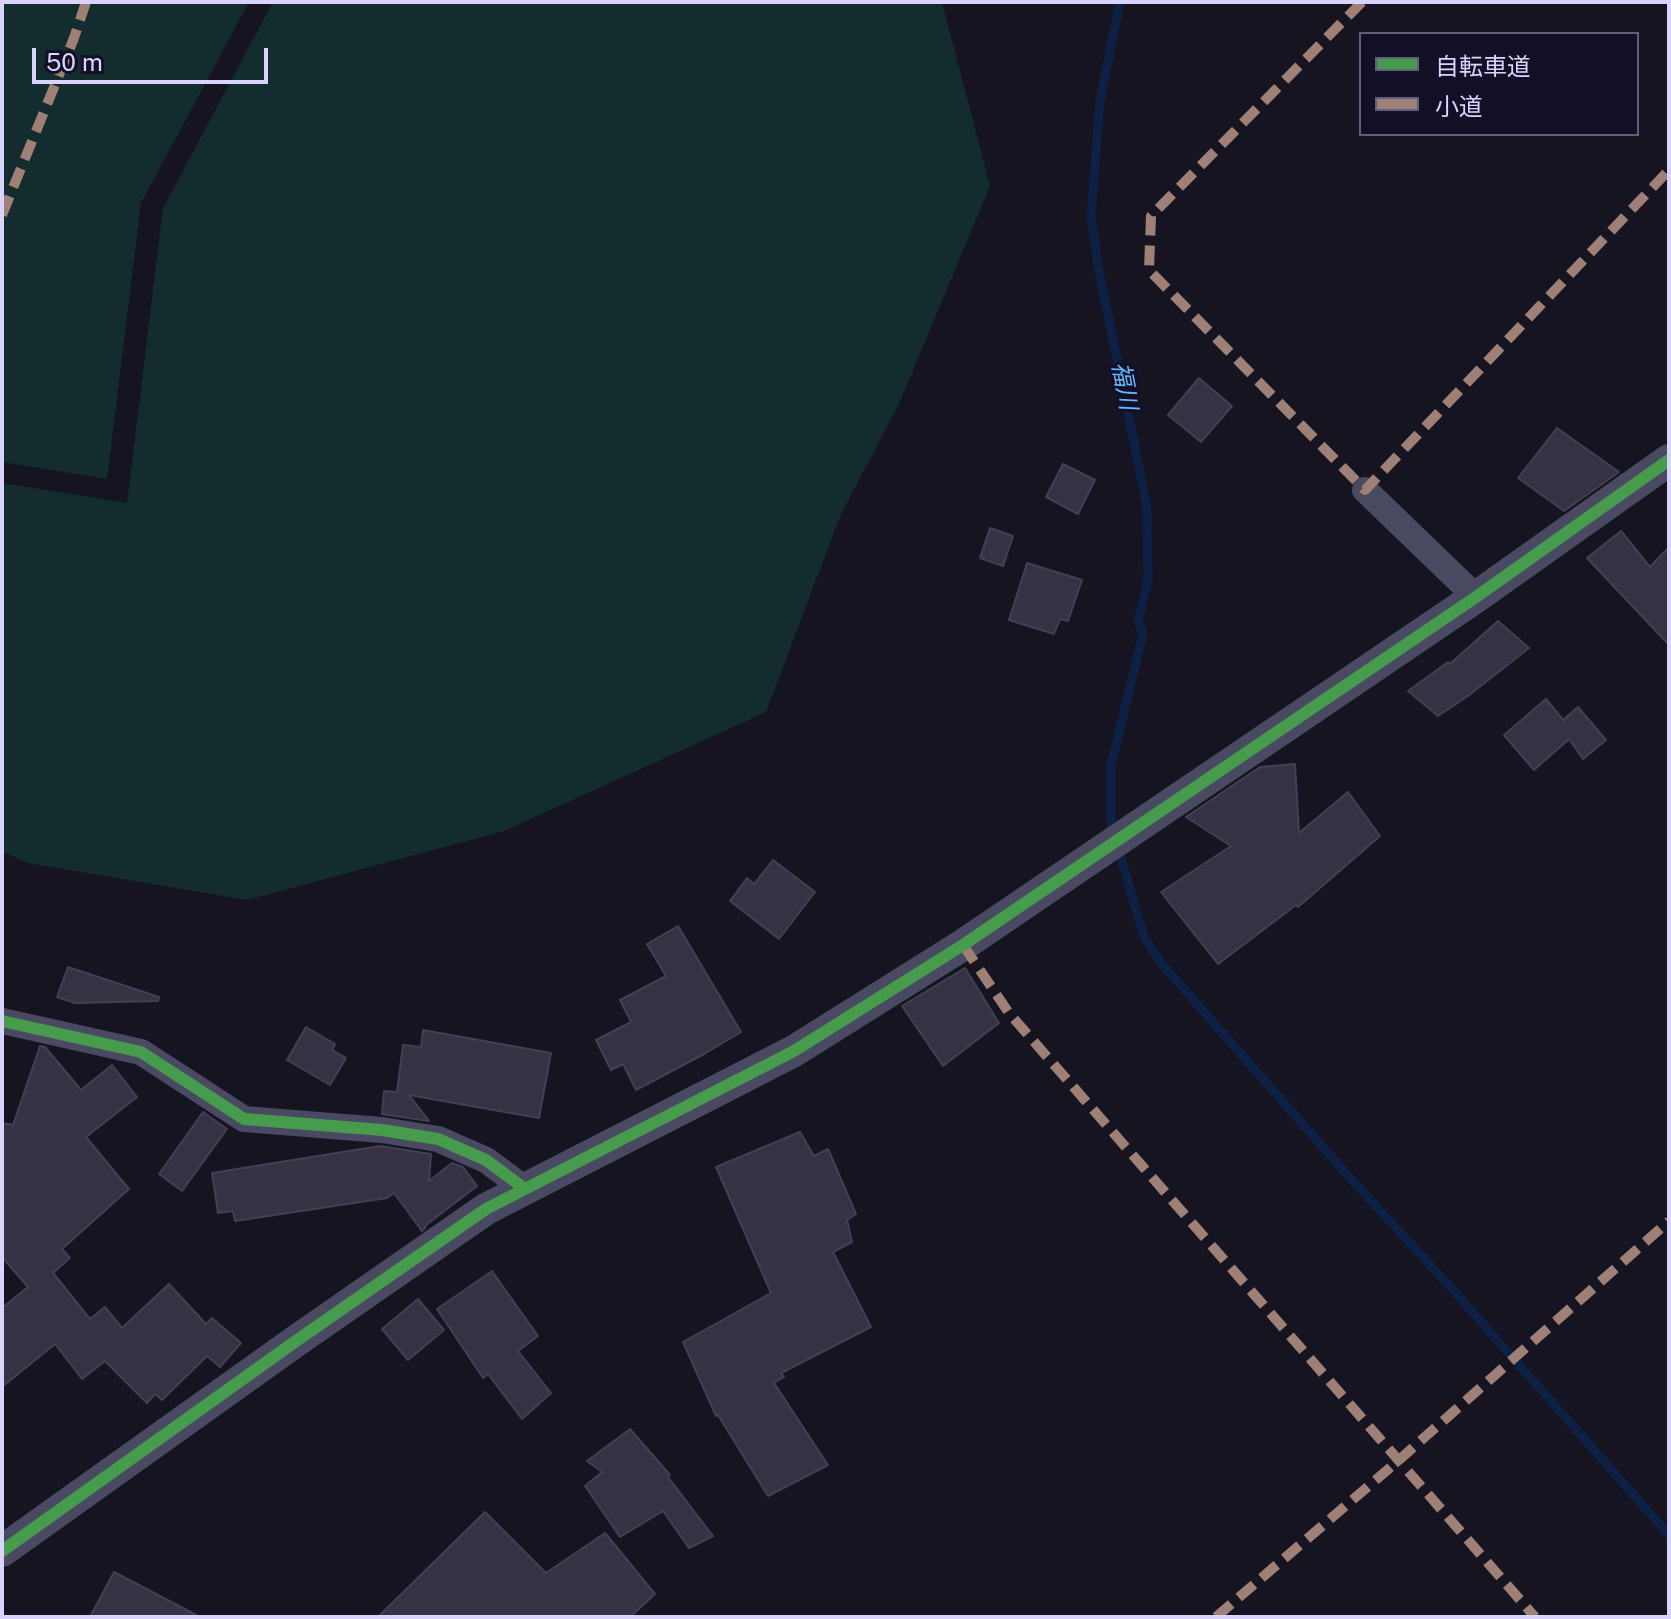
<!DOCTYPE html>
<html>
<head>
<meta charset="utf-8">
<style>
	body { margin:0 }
	#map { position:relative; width:1671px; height:1619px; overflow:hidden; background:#161421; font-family:"Public Sans","Noto Sans JP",sans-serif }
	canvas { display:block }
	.frame { position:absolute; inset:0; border:4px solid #d9d4ff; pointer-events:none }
	.legend { position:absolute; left:1359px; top:32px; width:280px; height:104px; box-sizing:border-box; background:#130f26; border:2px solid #625e7d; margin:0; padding:10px 14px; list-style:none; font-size:24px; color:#d9d4ff }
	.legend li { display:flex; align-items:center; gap:16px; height:40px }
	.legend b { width:40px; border:2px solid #625e7d }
	.scale { position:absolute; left:32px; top:48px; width:236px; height:36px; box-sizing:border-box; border:4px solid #d9d4ff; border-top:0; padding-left:10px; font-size:24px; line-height:28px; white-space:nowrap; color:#d9d4ff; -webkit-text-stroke:6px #130f26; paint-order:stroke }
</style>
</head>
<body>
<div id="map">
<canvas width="1671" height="1619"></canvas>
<div class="frame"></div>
<ul class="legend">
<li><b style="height:10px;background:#469c4c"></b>自転車道</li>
<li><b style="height:10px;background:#9e8076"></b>小道</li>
</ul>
<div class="scale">50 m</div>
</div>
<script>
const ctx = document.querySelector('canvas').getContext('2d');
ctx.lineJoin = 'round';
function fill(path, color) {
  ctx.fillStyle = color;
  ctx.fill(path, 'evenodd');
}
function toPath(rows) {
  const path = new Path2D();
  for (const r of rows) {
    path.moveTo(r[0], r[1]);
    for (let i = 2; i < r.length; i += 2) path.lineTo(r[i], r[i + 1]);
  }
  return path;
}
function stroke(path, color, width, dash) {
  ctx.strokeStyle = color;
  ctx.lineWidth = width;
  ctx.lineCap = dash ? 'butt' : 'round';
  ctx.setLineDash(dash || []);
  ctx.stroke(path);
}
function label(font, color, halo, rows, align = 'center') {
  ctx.font = font + ' "Public Sans","Noto Sans JP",sans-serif';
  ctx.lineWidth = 6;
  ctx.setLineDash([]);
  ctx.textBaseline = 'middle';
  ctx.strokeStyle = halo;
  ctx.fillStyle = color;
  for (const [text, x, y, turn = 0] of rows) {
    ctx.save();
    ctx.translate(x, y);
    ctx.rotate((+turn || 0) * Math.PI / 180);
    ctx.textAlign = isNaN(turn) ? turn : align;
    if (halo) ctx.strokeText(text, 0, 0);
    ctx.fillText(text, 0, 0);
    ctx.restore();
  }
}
const green = toPath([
	[2,2,249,2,141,203,107,479,2,462],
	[273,2,942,2,990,186,898,406,841,514,766,712,504,831,247,900,27,863,2,851,2,483,127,503,163,208]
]);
const stream = toPath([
	[1113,834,1111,827,1111,766,1143,633,1138,621,1148,580,1147,507,1098,266,1091,215,1100,101,1120,2],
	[1118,848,1144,937,1161,963,1343,1170,1454,1291,1669,1535]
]);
const building = toPath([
	[1199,378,1232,406,1201,442,1168,415,1199,378],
	[1557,428,1619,472,1564,511,1518,478,1557,428],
	[1063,464,1095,480,1078,514,1046,497,1063,464],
	[990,528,1013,536,1003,566,980,558,990,528],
	[1621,531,1650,567,1669,547,1669,645,1587,558,1621,531],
	[1027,563,1082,580,1068,621,1060,619,1054,634,1009,620,1027,563],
	[1498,621,1529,648,1468,696,1438,716,1408,691,1448,662,1450,664,1498,621],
	[1546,699,1563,720,1578,707,1606,740,1583,759,1569,739,1534,770,1504,735,1546,699],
	[1295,764,1299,833,1348,792,1380,836,1298,907,1296,905,1218,964,1161,892,1231,846,1186,817,1260,767,1295,764],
	[773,860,815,892,779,939,730,901,747,878,754,884,773,860],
	[678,926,741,1032,704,1054,636,1090,623,1064,611,1070,596,1040,631,1022,620,1000,666,976,647,944,678,926],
	[68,967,159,997,158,1001,75,1003,57,997,68,967],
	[965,968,999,1023,943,1066,902,1006,965,968],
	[306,1027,335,1044,332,1050,346,1058,330,1085,287,1060,306,1027],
	[423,1030,551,1053,539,1118,409,1095,429,1121,382,1114,384,1091,397,1092,403,1045,421,1047,423,1030],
	[40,1046,45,1047,81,1090,112,1065,137,1097,86,1137,129,1189,62,1249,70,1258,53,1273,90,1319,105,1307,122,1328,169,1284,206,1324,212,1318,241,1343,220,1367,207,1356,162,1400,155,1394,147,1403,105,1361,82,1379,55,1344,2,1387,2,1308,28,1287,2,1257,2,1123,13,1125,40,1046],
	[203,1112,227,1129,182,1191,159,1174,203,1112],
	[800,1132,814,1156,828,1149,856,1214,847,1220,852,1242,833,1252,871,1327,781,1373,784,1377,774,1383,828,1465,768,1496,718,1415,716,1416,683,1342,771,1293,716,1167,800,1132],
	[380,1146,431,1154,429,1181,452,1163,463,1167,477,1186,426,1225,425,1228,422,1231,394,1193,387,1198,235,1221,233,1211,218,1213,212,1173,380,1146],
	[492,1271,538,1336,518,1351,551,1393,522,1419,488,1374,483,1378,437,1309,492,1271],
	[418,1299,444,1330,408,1360,382,1329,418,1299],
	[630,1429,670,1475,668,1477,713,1536,689,1548,663,1511,620,1537,585,1486,602,1472,587,1461,630,1429],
	[485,1512,546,1573,605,1533,655,1594,630,1617,378,1617,485,1512],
	[114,1572,200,1617,90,1617,114,1572]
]);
const minor = toPath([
	[1365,490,1476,597],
	[2,1021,141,1052,244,1119,382,1130,438,1139,486,1160,525,1189]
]);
const tertiary = toPath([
	[2,1551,296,1341,486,1209,794,1051,963,945,1476,597,1669,460]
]);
const quiet = toPath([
	[1362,2,1151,216,1149,270,1365,490,1669,170],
	[2,215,74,38,86,2],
	[963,945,1009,1013,1535,1617],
	[1216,1617,1399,1460,1669,1221]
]);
const cycleway = toPath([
	[2,1021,141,1052,244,1119,382,1130,438,1139,486,1160,525,1189],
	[2,1551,296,1341,486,1209,794,1051,963,945,1476,597,1669,460]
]);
const waterNames = [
	["福川",1124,386,79]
];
fill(green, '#132c2d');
stroke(stream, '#0d2144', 9);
fill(building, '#343243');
stroke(building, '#433f54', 2);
stroke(minor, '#4a4962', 26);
stroke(tertiary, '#4a4962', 32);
stroke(quiet, '#9e8076', 10, [20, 10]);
stroke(cycleway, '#469c4c', 12);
label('italic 24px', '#62b6ff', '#130f26', waterNames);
</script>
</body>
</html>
